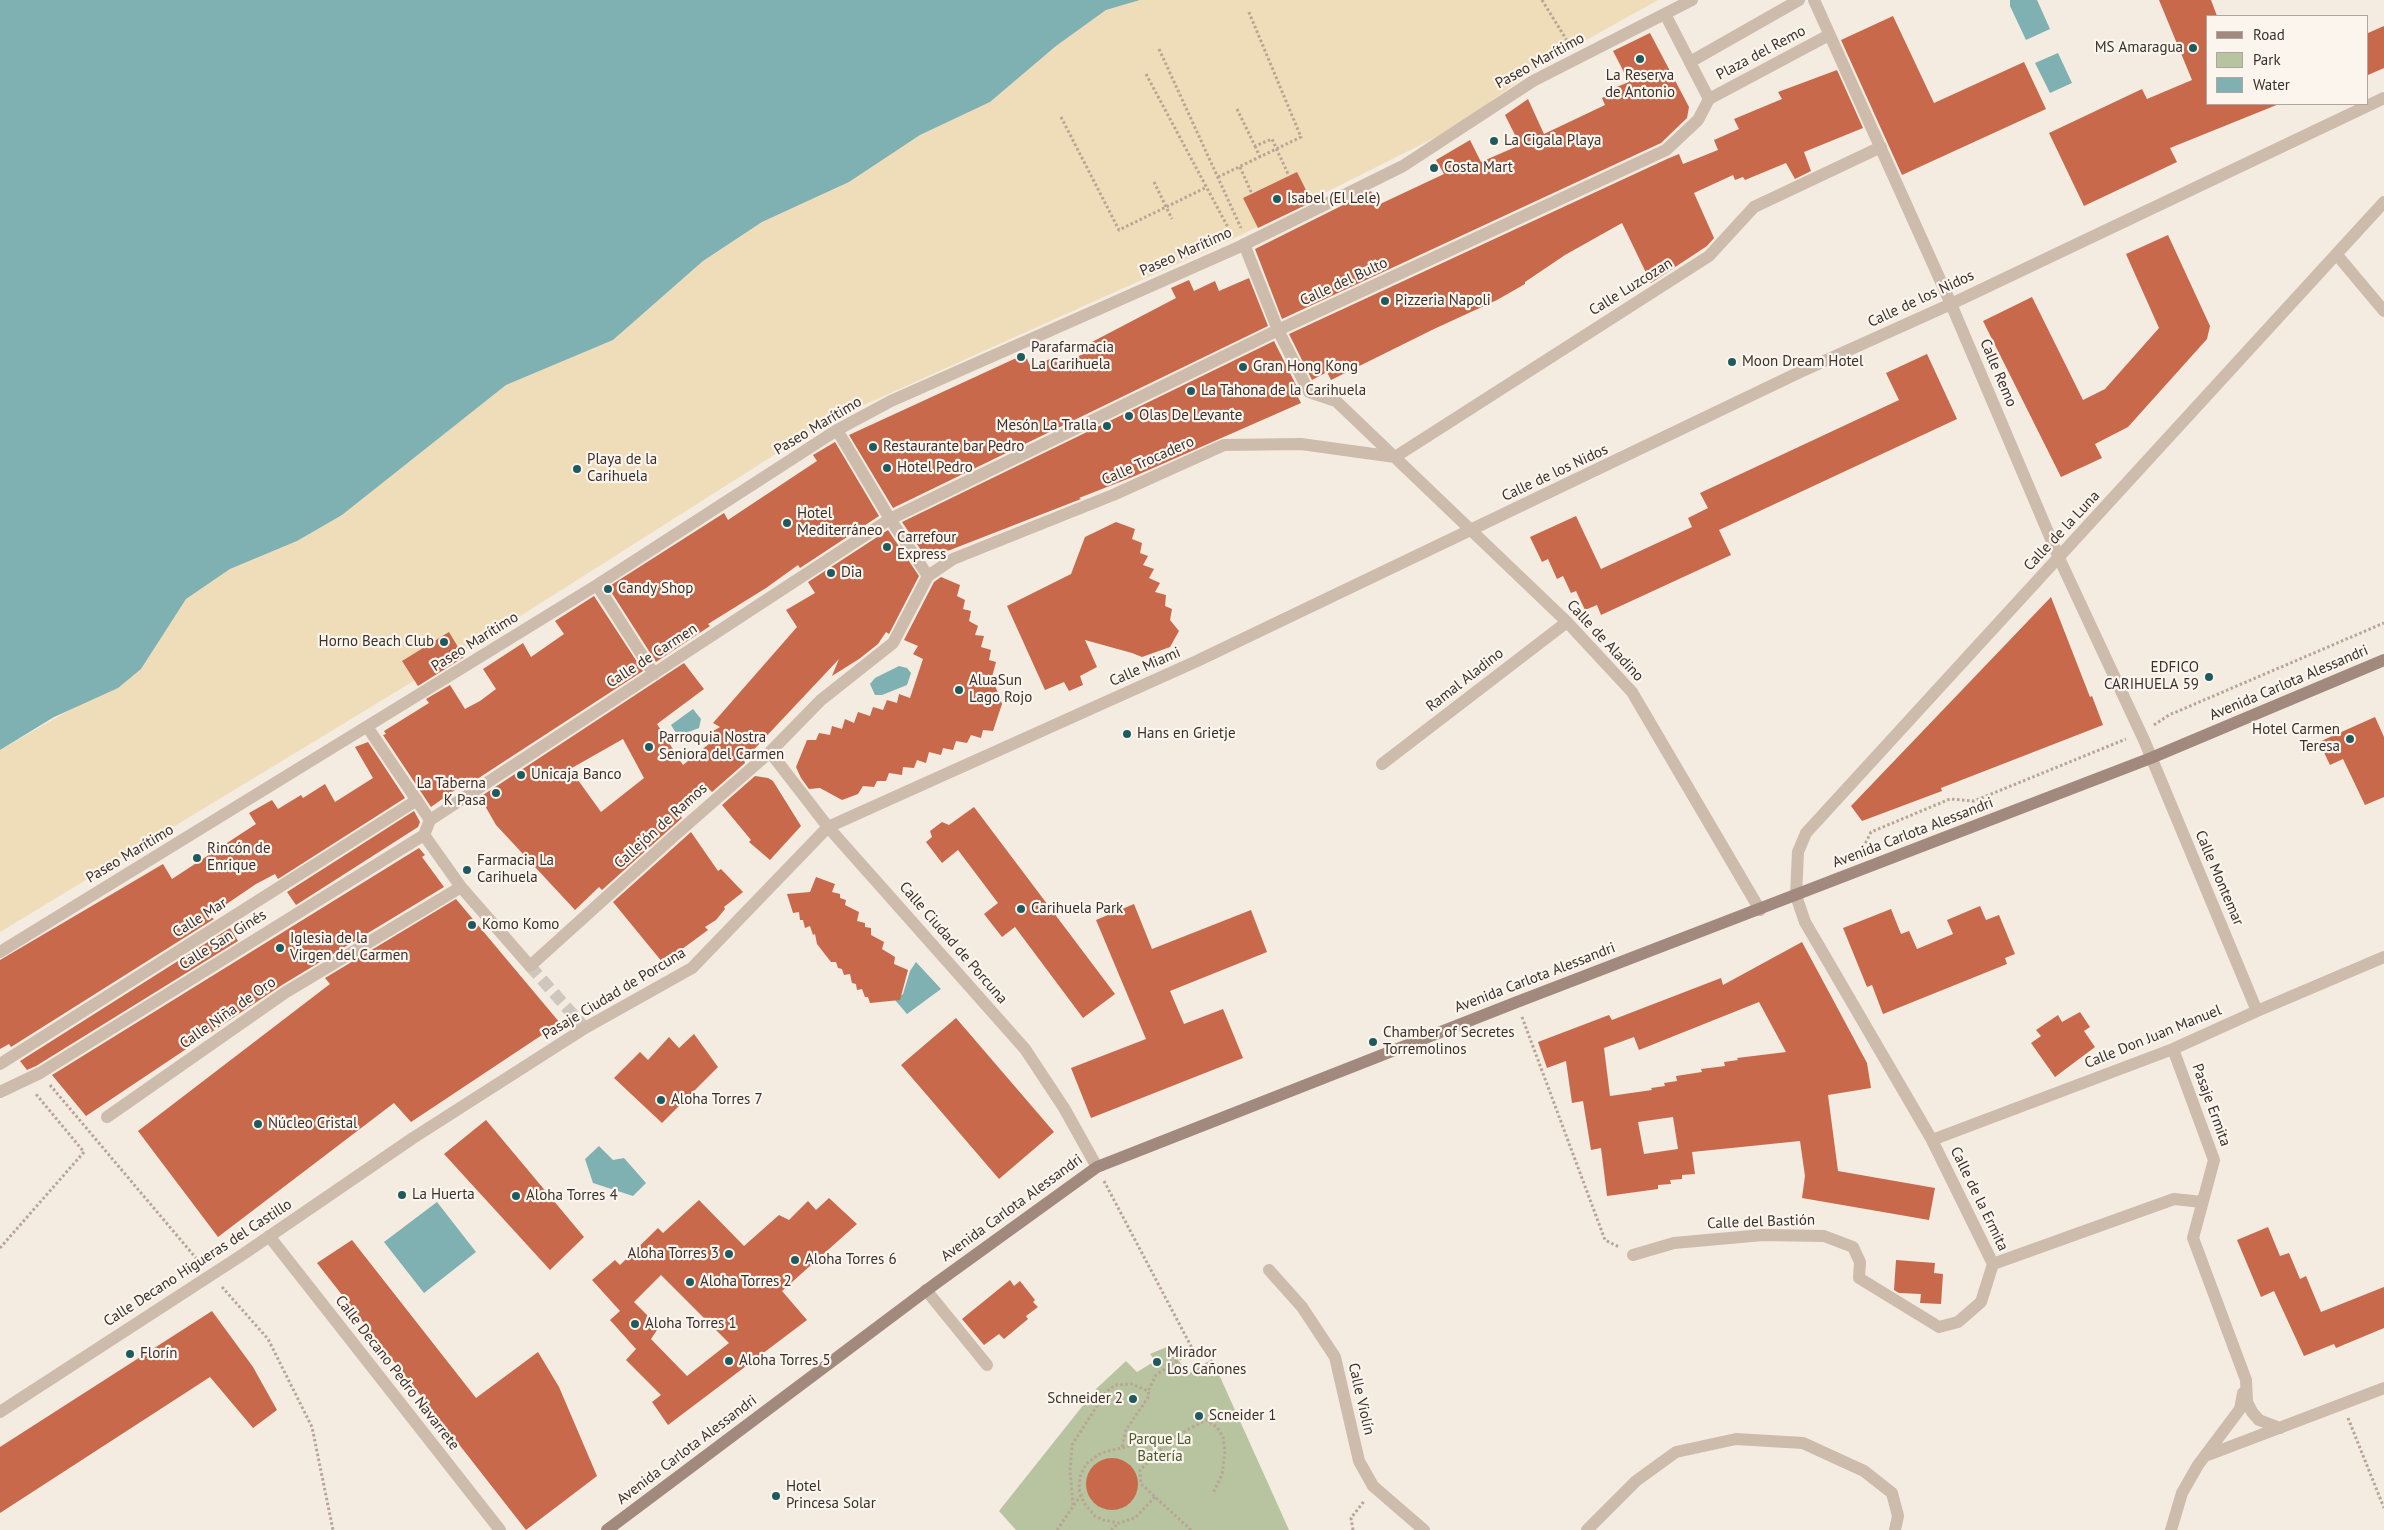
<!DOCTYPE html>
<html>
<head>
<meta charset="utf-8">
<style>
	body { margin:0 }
	#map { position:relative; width:2384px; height:1530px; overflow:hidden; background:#f4ebe1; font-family:"PT Sans",sans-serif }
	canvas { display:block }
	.legend { position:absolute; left:2206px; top:15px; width:162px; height:90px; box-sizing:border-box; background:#fbf5ee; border:1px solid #aea6a0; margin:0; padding:6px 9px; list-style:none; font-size:15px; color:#3b302b }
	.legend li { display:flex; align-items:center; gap:10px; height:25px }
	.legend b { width:25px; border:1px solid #aea6a0 }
</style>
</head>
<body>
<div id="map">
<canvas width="2384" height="1530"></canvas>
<ul class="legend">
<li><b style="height:6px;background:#a18a7d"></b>Road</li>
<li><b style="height:14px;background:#b8c4a0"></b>Park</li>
<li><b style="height:14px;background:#7fb0b2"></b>Water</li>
</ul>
</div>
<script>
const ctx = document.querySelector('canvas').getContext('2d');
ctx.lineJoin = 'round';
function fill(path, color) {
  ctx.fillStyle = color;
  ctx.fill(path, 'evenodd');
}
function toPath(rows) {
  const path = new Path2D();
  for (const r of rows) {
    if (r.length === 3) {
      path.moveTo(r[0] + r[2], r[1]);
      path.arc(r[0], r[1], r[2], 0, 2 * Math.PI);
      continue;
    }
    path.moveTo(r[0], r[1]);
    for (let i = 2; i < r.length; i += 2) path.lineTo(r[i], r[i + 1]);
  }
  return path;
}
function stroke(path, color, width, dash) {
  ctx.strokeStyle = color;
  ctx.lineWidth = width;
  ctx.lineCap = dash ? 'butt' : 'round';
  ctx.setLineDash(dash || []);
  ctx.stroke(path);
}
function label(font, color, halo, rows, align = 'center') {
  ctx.font = font + ' "PT Sans",sans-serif';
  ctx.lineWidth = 4.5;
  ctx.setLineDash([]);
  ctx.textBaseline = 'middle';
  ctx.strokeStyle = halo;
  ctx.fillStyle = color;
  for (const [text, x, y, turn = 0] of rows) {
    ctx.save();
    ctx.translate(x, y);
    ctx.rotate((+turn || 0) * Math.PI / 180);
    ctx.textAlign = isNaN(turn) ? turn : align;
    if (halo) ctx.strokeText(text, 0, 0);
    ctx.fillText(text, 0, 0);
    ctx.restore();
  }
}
const green = toPath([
	[1169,1346,1188,1374,1212,1359,1289,1530,1016,1530,999,1511,1096,1389,1126,1361,1137,1372,1155,1361,1150,1354]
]);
const sand = toPath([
	[1140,0,1658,0,1536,68,1456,127,1237,237,826,422,511,622,0,932,0,750,141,669,186,599,230,569,297,541,342,515,506,385,613,340,703,261,762,222,849,182,920,135,990,102,1056,46,1106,10]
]);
const water = toPath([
	[0,0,1140,0,1106,10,1056,46,990,102,920,135,849,182,762,222,703,261,613,340,506,385,342,515,297,541,230,569,186,599,141,669,118,688,54,717,0,750],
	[2010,0,2037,0,2050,29,2026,40,2010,6],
	[2058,53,2072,83,2050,93,2035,63],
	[899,666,907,668,911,673,907,685,882,695,875,695,870,684,875,678],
	[693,709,701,719,699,728,678,736,671,725],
	[916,962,941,989,907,1014,895,1000,903,994,910,971],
	[599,1146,613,1160,624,1158,646,1183,633,1196,593,1183,585,1159],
	[437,1202,476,1252,424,1293,384,1242]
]);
const building = toPath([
	[2159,0,2211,0,2217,16,2208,16,2208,104,2279,104,2170,148,2177,162,2084,206,2049,133,2142,89,2147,99,2192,80],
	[1893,16,1934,103,2024,62,2046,109,1902,175,1841,40],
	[2384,26,2384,68,2368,75,2368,33],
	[1650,33,1689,107,1687,118,1661,143,1282,319,1255,249,1371,191,1378,205,1444,174,1436,160,1470,140,1481,162,1520,145,1505,115,1528,99,1544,134,1605,105,1602,98,1606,96,1604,92,1629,82,1613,51],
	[1837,70,1863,128,1804,152,1811,171,1795,179,1786,163,1745,180,1743,177,1735,180,1733,175,1694,193,1714,238,1707,246,1651,283,1622,223,1565,255,1525,282,1525,284,1497,300,1434,329,1331,380,1327,372,1312,380,1289,334,1667,159,1679,154,1683,164,1718,150,1714,140,1739,129,1734,119,1782,99,1778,92],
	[1297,172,1312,202,1258,228,1243,198],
	[2168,235,2210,326,2207,339,2128,427,2095,444,2102,458,2061,477,1983,321,2032,297,2083,400,2105,389,2159,328,2126,254],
	[1249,278,1268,326,893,508,849,435,1025,354,1031,368,1054,357,1058,365,1095,349,1092,342,1176,298,1171,288,1189,280,1194,291,1215,281,1219,291],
	[1274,341,1297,387,1294,389,1301,403,1135,476,1079,498,1081,499,927,559,902,522],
	[1927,354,1957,419,1719,530,1731,555,1601,615,1597,605,1585,610,1576,591,1571,593,1563,576,1557,579,1548,559,1542,562,1530,537,1576,516,1601,569,1692,527,1688,518,1708,508,1700,493,1899,400,1886,373],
	[835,442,879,516,800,568,798,565,766,588,708,624,710,626,656,662,608,587,724,513,728,520,746,508,817,461,813,455],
	[1116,522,1135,529,1132,539,1142,543,1140,553,1148,556,1143,565,1154,569,1149,578,1160,583,1155,592,1166,595,1165,606,1172,609,1170,620,1179,631,1170,647,1142,657,1132,653,1085,640,1097,667,1080,676,1083,685,1069,691,1064,682,1045,690,1007,606,1071,574,1085,537],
	[888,530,919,576,889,634,886,632,878,644,859,659,832,676,839,659,744,760,745,763,712,792,708,788,678,812,682,818,602,890,599,887,575,910,496,825,480,797,684,663,704,689,657,724,683,765,715,739,710,733,720,727,713,723,797,627,786,610,815,593,808,582],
	[623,739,644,778,601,812,570,769],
	[941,577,960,585,957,596,965,600,963,609,971,611,969,621,978,626,975,635,984,636,981,647,991,650,989,660,996,662,992,677,1002,704,993,731,983,730,981,738,971,735,967,743,956,741,953,750,943,748,941,755,929,752,926,763,917,760,914,768,903,767,902,775,889,773,886,781,877,781,874,787,863,786,858,794,842,800,820,788,809,789,801,778,796,767,807,740,816,740,819,733,830,735,832,726,842,729,845,719,854,723,858,712,870,716,873,707,883,710,887,700,897,703,899,694,910,698,923,659,913,654,918,646,904,640,934,582],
	[594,596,643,671,471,783,469,780,431,807,383,735,386,734,384,731,429,703,426,699,450,685,465,709,480,701,496,689,483,669,523,643,531,657,564,634,555,621],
	[2051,597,2090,697,2092,696,2103,725,1941,788,1942,791,1862,821,1851,806],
	[449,632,464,657,418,686,402,661],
	[2375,717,2384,737,2384,797,2365,805,2343,759,2330,765,2319,742],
	[368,742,405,798,278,879,275,874,256,884,209,916,214,919,11,1047,9,1044,0,1049,0,960,163,864,172,879,256,824,249,813,272,800,278,809,301,795,303,798,325,784,335,802,373,778,355,747],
	[755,776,768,778,773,781,801,826,770,860,749,842,751,840,722,805],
	[974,807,1115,994,1083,1018,1015,927,1002,937,984,914,998,903,958,850,942,863,926,842,932,837,930,831,942,822,949,825],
	[414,811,420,822,418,827,296,905,287,892],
	[691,832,718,871,721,869,743,892,724,907,725,909,716,920,705,927,708,930,663,963,613,902],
	[419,848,425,855,422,857,444,887,282,985,86,1116,52,1075],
	[816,877,835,884,832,892,840,894,840,898,846,900,845,905,859,912,857,921,865,923,865,927,871,928,871,935,884,942,882,949,895,957,894,964,908,970,900,1000,870,1003,868,997,865,997,862,989,857,990,856,984,852,983,850,974,844,975,842,969,838,968,836,962,831,962,817,944,815,934,813,935,810,926,805,928,803,920,800,920,799,912,793,913,787,894,810,892],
	[456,899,560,1023,411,1122,394,1103,218,1237,138,1131,330,984,325,978],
	[1134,904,1152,949,1251,910,1267,952,1170,991,1184,1024,1223,1009,1243,1058,1091,1118,1071,1068,1146,1039,1096,920],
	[1980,906,1986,920,1999,915,2015,954,2005,958,2007,964,1883,1014,1872,985,1867,987,1843,928,1891,909,1901,934,1909,931,1917,949,1953,934,1947,920],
	[230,928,238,941,36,1066,27,1070,20,1061],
	[1802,942,1867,1063,1871,1088,1828,1095,1838,1171,1935,1188,1929,1220,1802,1198,1805,1176,1800,1141,1692,1152,1695,1174,1682,1175,1682,1179,1670,1180,1671,1184,1658,1185,1658,1189,1607,1196,1601,1148,1591,1150,1583,1101,1572,1103,1566,1061,1547,1068,1538,1042,1609,1015,1612,1020,1721,978,1723,985],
	[1759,1002,1786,1052,1737,1058,1738,1060,1724,1062,1725,1066,1701,1069,1702,1072,1676,1076,1677,1081,1664,1083,1665,1086,1651,1088,1652,1090,1610,1096,1604,1048,1634,1037,1639,1050],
	[1673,1117,1678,1149,1644,1154,1638,1122],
	[2080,1012,2090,1027,2084,1031,2095,1047,2055,1077,2031,1043,2041,1036,2036,1030,2058,1015,2062,1022],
	[956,1018,1054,1132,999,1179,901,1065],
	[694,1034,718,1067,662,1123,614,1078,640,1052,648,1060,669,1037,679,1048],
	[486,1120,584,1237,550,1270,444,1154],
	[829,1198,857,1224,782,1291,807,1320,668,1425,652,1402,661,1395,626,1360,636,1349,610,1320,620,1311,592,1280,615,1260,620,1265,658,1228,663,1233,699,1200,744,1246,779,1215,789,1220,808,1201,816,1210],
	[661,1275,729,1343,687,1376,651,1339,659,1327,634,1302],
	[2268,1227,2280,1256,2289,1253,2300,1279,2306,1276,2321,1312,2384,1287,2384,1328,2336,1348,2334,1344,2304,1356,2274,1291,2261,1297,2237,1240],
	[352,1240,476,1398,538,1352,559,1387,597,1476,526,1530,317,1263],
	[1896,1260,1935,1263,1934,1273,1943,1274,1941,1304,1920,1303,1921,1294,1899,1293,1894,1290],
	[1010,1280,1014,1286,1020,1281,1035,1300,1033,1302,1038,1307,1026,1316,1028,1319,1004,1339,999,1334,984,1345,962,1319],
	[212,1311,253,1367,277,1410,253,1428,210,1377,0,1513,0,1447],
	[1112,1484,26]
]);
const streetTunnel = toPath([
	[530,966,585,1028]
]);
const path = toPath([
	[1542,0,1569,44],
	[1159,49,1241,228],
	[1146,74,1231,233],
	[1237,109,1255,146,1272,139,1289,176],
	[1061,117,1119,230,1207,187],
	[1255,146,1260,157],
	[1240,167,1252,194],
	[1218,177,1301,137,1248,10],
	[1154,182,1172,219],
	[2154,725,2169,715,2384,623],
	[1861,852,1871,832,1950,799,1974,801,2126,739],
	[1522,1017,1605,1240,1619,1247],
	[50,1085,201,1264],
	[1104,1181,1193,1350,1156,1375,1148,1391],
	[0,1248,84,1152,35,1093],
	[222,1287,268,1339,312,1427,333,1530],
	[2348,1418,2384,1508],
	[1155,1497,1135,1518,1119,1523,1103,1520,1095,1516,1084,1503,1079,1489,1080,1477,1086,1464,1101,1453,1157,1439,1170,1438],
	[1073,1505,1070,1471,1072,1445,1106,1392,1115,1385,1132,1384,1148,1391,1149,1396,1126,1430,1122,1447],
	[1057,1530,1081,1495],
	[1111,1530,1119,1523],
	[1191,1530,1141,1484,1140,1470,1172,1438,1206,1420,1217,1427,1223,1437,1225,1451,1222,1475,1213,1493],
	[1353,1530,1351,1518,1365,1500]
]);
const lane = toPath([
	[1690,62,1799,0],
	[1709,99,1829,35],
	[926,1290,987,1365]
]);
const street = toPath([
	[1814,0,1951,304,2059,558,2144,740,2257,1011],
	[1244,244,1278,330,1309,392,1336,401,1567,622,1632,692,1760,910],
	[2337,255,2384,311],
	[837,430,890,519,928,576],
	[1395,457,1709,256,1754,207,1881,147],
	[597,585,654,674],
	[368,728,430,820,424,835,461,887],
	[770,752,828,827,1025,1049,1064,1108,1097,1167],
	[1382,764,1567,622],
	[430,820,890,519,1278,330,1666,150,1698,120,1709,99,1665,14],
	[0,952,597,585,837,430,891,401,1239,247,1403,166,1533,81,1692,0],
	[2173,1049,2214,1160,2193,1238,2246,1380,2247,1402,2252,1412,2259,1420,2280,1428],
	[0,1064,417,800],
	[0,1092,40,1073,424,835],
	[107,1117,286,992,461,887,530,966,674,836,770,752,821,700,893,643,928,576,953,559,1113,495,1224,445,1301,444,1395,457],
	[1932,1140,2173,1049,2257,1011,2384,957],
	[269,1236,500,1530],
	[1633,1255,1674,1243,1763,1235,1824,1236,1853,1247,1860,1262,1859,1278,1939,1327,1958,1322,1981,1302,1993,1264],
	[1993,1264,1932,1140,1805,922,1796,896,1798,852,1806,833,2384,202],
	[1993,1264,2174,1199,2202,1202],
	[1269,1270,1302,1307,1335,1357,1359,1461,1373,1486,1424,1530],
	[0,1412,242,1255,413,1138,585,1028,692,968,828,827,1197,661,1800,372,1951,304,2384,98],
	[2208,1455,2384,1388],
	[1587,1530,1636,1481,1676,1452,1736,1439,1803,1443,1864,1471,1892,1493,1898,1516,1895,1530],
	[2171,1530,2182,1493,2198,1465,2240,1409,2243,1393]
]);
const secondary = toPath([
	[607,1530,935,1284,1097,1167,1517,1002,2151,758,2384,660]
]);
const markers = [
	[2193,48,5,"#1f5a5e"],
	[1640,59,5,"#1f5a5e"],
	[1494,141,5,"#1f5a5e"],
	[1434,168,5,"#1f5a5e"],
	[1277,199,5,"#1f5a5e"],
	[1385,301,5,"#1f5a5e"],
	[1021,357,5,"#1f5a5e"],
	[1732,362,5,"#1f5a5e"],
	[1243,367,5,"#1f5a5e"],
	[1191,391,5,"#1f5a5e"],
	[1129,416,5,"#1f5a5e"],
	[1107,426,5,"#1f5a5e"],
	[873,447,5,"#1f5a5e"],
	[887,468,5,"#1f5a5e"],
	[577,469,5,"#1f5a5e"],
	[787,523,5,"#1f5a5e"],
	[887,547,5,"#1f5a5e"],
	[831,573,5,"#1f5a5e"],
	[608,589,5,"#1f5a5e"],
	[444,642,5,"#1f5a5e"],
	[2209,677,5,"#1f5a5e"],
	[959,690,5,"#1f5a5e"],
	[1127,734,5,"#1f5a5e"],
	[2350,739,5,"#1f5a5e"],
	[649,747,5,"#1f5a5e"],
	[521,775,5,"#1f5a5e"],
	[496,793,5,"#1f5a5e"],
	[197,858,5,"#1f5a5e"],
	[467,870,5,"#1f5a5e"],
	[1021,909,5,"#1f5a5e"],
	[472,925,5,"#1f5a5e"],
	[280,948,5,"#1f5a5e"],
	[1373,1042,5,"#1f5a5e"],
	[661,1100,5,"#1f5a5e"],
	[258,1124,5,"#1f5a5e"],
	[402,1195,5,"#1f5a5e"],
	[516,1196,5,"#1f5a5e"],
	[729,1254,5,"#1f5a5e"],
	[795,1260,5,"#1f5a5e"],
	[690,1282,5,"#1f5a5e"],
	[635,1324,5,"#1f5a5e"],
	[130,1354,5,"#1f5a5e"],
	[729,1361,5,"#1f5a5e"],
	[1157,1362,5,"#1f5a5e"],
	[1133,1399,5,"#1f5a5e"],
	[1199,1416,5,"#1f5a5e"],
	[776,1496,5,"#1f5a5e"]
];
const poiNames = [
	["MS Amaragua",2183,48,"right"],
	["La Reserva",1640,76,"center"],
	["de Antonio",1640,93,"center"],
	["La Cigala Playa",1504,141],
	["Costa Mart",1444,168],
	["Isabel (El Lele)",1287,199],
	["Pizzeria Napoli",1395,301],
	["Parafarmacia",1031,348],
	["La Carihuela",1031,365],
	["Moon Dream Hotel",1742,362],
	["Gran Hong Kong",1253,367],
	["La Tahona de la Carihuela",1201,391],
	["Olas De Levante",1139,416],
	["Mesón La Tralla",1097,426,"right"],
	["Restaurante bar Pedro",883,447],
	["Playa de la",587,460],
	["Carihuela",587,477],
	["Hotel Pedro",897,468],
	["Hotel",797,514],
	["Mediterráneo",797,531],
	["Carrefour",897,538],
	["Express",897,555],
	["Dia",841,573],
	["Candy Shop",618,589],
	["Horno Beach Club",434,642,"right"],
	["EDFICO",2199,668,"right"],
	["CARIHUELA 59",2199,685,"right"],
	["AluaSun",969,681],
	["Lago Rojo",969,698],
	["Hotel Carmen",2340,730,"right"],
	["Teresa",2340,747,"right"],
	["Hans en Grietje",1137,734],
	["Parroquia Nostra",659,738],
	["Seniora del Carmen",659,755],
	["Unicaja Banco",531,775],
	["La Taberna",486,784,"right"],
	["K Pasa",486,801,"right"],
	["Rincón de",207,849],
	["Enrique",207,866],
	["Farmacia La",477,861],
	["Carihuela",477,878],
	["Carihuela Park",1031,909],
	["Komo Komo",482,925],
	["Iglesia de la",290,939],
	["Virgen del Carmen",290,956],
	["Chamber of Secretes",1383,1033],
	["Torremolinos",1383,1050],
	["Aloha Torres 7",671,1100],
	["Núcleo Cristal",268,1124],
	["La Huerta",412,1195],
	["Aloha Torres 4",526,1196],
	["Aloha Torres 3",719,1254,"right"],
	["Aloha Torres 6",805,1260],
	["Aloha Torres 2",700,1282],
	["Aloha Torres 1",645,1324],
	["Mirador",1167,1353],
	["Los Cañones",1167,1370],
	["Florín",140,1354],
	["Aloha Torres 5",739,1361],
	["Schneider 2",1123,1399,"right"],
	["Scneider 1",1209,1416],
	["Hotel",786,1487],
	["Princesa Solar",786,1504]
];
const streetNames = [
	["Plaza del Remo",1761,53,-28],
	["Paseo Marítimo",1540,61,-29],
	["Paseo Marítimo",1186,252,-24],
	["Calle del Bulto",1344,282,-25],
	["Calle Luzcozan",1631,287,-32],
	["Calle de los Nidos",1921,299,-25],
	["Calle Remo",1998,373,67],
	["Paseo Marítimo",818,426,-31],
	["Calle Trocadero",1148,461,-24],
	["Calle de los Nidos",1555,473,-25],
	["Calle de la Luna",2062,531,-47],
	["Calle de Aladino",1605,641,47],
	["Paseo Marítimo",475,642,-32],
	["Calle de Carmen",652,656,-33],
	["Calle Miami",1145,667,-24],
	["Ramal Aladino",1465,680,-38],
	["Avenida Carlota Alessandri",2289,683,-23],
	["Callejón de Ramos",661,826,-42],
	["Avenida Carlota Alessandri",1913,833,-21],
	["Paseo Marítimo",130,854,-31],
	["Calle Montemar",2219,878,67],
	["Calle Mar",200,918,-32],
	["Calle San Ginés",223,940,-32],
	["Calle Ciudad de Porcuna",953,943,49],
	["Avenida Carlota Alessandri",1535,978,-21],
	["Pasaje Ciudad de Porcuna",614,994,-31],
	["Calle Niña de Oro",228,1013,-35],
	["Calle Don Juan Manuel",2153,1037,-22],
	["Pasaje Ermita",2211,1105,70],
	["Calle de la Ermita",1979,1199,64],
	["Avenida Carlota Alessandri",1012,1208,-36],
	["Calle del Bastión",1761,1222,-2],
	["Calle Decano Higueras del Castillo",198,1263,-33],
	["Calle Decano Pedro Navarrete",397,1373,52],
	["Calle Violín",1361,1399,77],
	["Avenida Carlota Alessandri",687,1450,-37]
];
const parkNames = [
	["Parque La",1160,1440],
	["Batería",1160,1457]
];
fill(green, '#b8c4a0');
fill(sand, '#efdcb8');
fill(water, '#7fb0b2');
fill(building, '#c8694b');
stroke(streetTunnel, '#cfc6bd', 12, [12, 6]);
stroke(path, '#b9a596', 3, [2.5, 2.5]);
stroke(lane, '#cdbbac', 12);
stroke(street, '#cdbbac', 12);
stroke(secondary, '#a18a7d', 12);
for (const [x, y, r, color] of markers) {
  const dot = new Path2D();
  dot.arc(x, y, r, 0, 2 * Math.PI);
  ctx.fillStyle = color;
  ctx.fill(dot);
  stroke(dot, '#fbf5ee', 2);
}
label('15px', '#3b302b', '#fbf5ee', poiNames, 'left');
label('15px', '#3b302b', '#fbf5ee', streetNames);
label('15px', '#4a5a2e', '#fbf5ee', parkNames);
</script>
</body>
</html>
